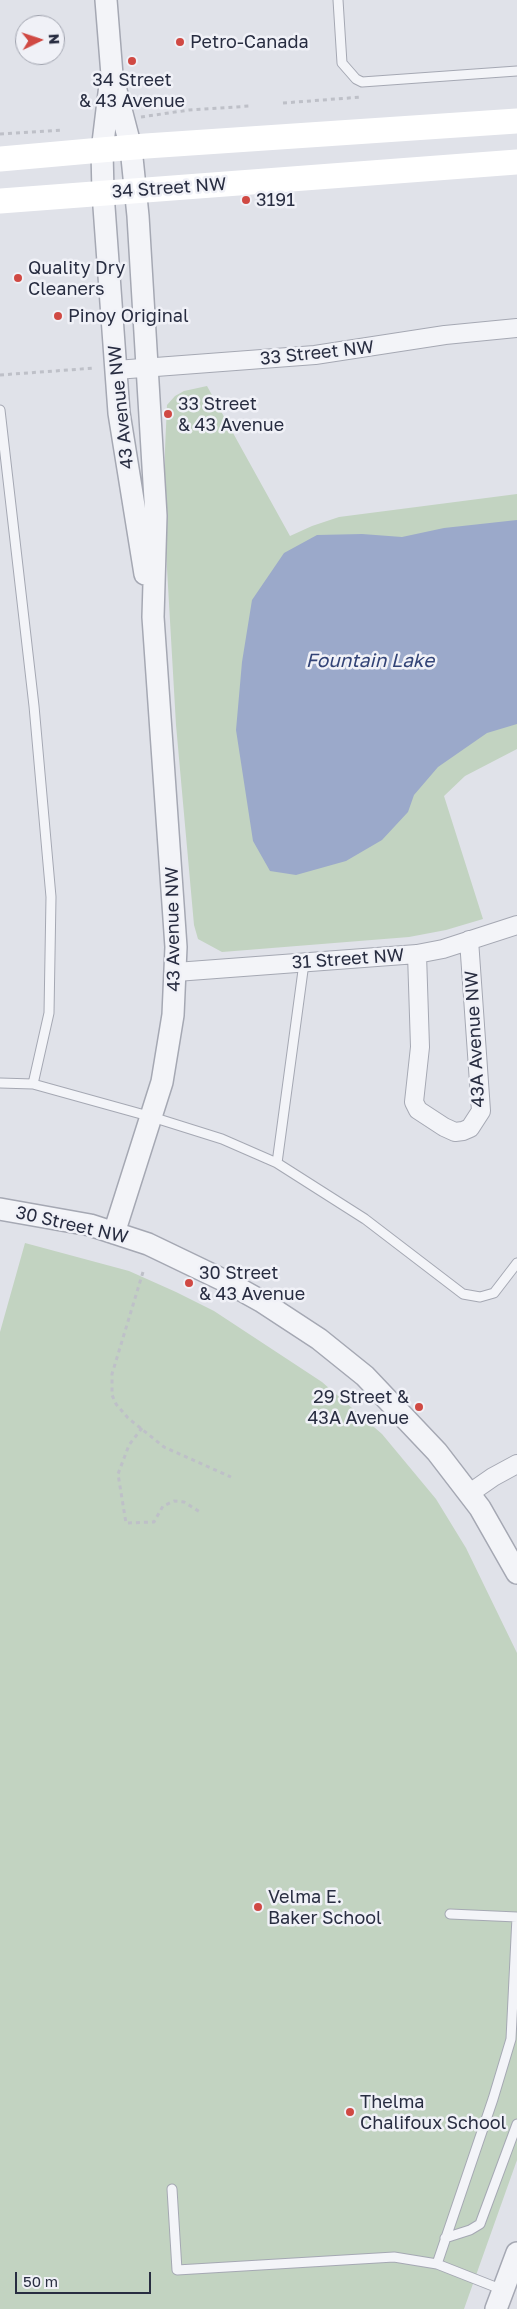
<!DOCTYPE html>
<html>
<head>
<meta charset="utf-8">
<style>
	body { margin:0 }
	#map { position:relative; width:517px; height:2309px; overflow:hidden; background:#e0e2e9; font-family:"Golos Text",sans-serif }
	canvas { display:block }
	.north { position:absolute; left:15px; top:15px; width:50px; height:50px; box-sizing:border-box; background:#f0f1f7; border:1px solid #a0a3ae; border-radius:50%; rotate:86deg; font-size:14px; font-weight:700; line-height:20px; text-align:center; color:#282d41 }
	.north::after { content:''; display:block; margin:auto; width:18px; height:22px; background:#d04943; clip-path:polygon(50% 0,100% 100%,50% 72%,0 100%) }
	.scale { position:absolute; left:15px; top:2272px; width:136px; height:22px; box-sizing:border-box; border:2px solid #282d41; border-top:0; padding-left:6px; font-size:15px; line-height:18px; white-space:nowrap; color:#282d41; -webkit-text-stroke:4px #f0f1f7; paint-order:stroke }
</style>
</head>
<body>
<div id="map">
<canvas width="517" height="2309"></canvas>
<div class="north">N</div>
<div class="scale">50 m</div>
</div>
<script>
const ctx = document.querySelector('canvas').getContext('2d');
ctx.lineJoin = 'round';
function fill(path, color) {
  ctx.fillStyle = color;
  ctx.fill(path, 'evenodd');
}
function toPath(rows) {
  const path = new Path2D();
  for (const r of rows) {
    path.moveTo(r[0], r[1]);
    for (let i = 2; i < r.length; i += 2) path.lineTo(r[i], r[i + 1]);
  }
  return path;
}
function stroke(path, color, width, dash) {
  ctx.strokeStyle = color;
  ctx.lineWidth = width;
  ctx.lineCap = dash ? 'butt' : 'round';
  ctx.setLineDash(dash || []);
  ctx.stroke(path);
}
function label(font, color, halo, rows, align = 'center') {
  ctx.font = font + ' "Golos Text",sans-serif';
  ctx.lineWidth = 5;
  ctx.setLineDash([]);
  ctx.textBaseline = 'middle';
  ctx.strokeStyle = halo;
  ctx.fillStyle = color;
  for (const [text, x, y, turn = 0] of rows) {
    ctx.save();
    ctx.translate(x, y);
    ctx.rotate((+turn || 0) * Math.PI / 180);
    ctx.textAlign = isNaN(turn) ? turn : align;
    if (halo) ctx.strokeText(text, 0, 0);
    ctx.fillText(text, 0, 0);
    ctx.restore();
  }
}
const green = toPath([
	[207,386,290,536,312,526,339,517,517,494,517,749,465,776,444,796,483,919,446,930,409,937,222,952,198,939,194,925,176,725,165,534,165,449,167,405,175,396,184,391],
	[25,1243,129,1271,176,1292,214,1311,322,1382,382,1434,436,1499,466,1548,517,1653,517,2160,464,2309,0,2309,0,1332]
]);
const water = toPath([
	[517,520,517,724,487,733,438,767,414,795,408,812,382,840,346,861,296,875,270,871,253,841,236,730,242,662,252,600,284,553,317,535,362,534,402,537,444,528]
]);
const path = toPath([
	[283,103,362,97],
	[141,117,189,110,250,106],
	[0,134,62,130],
	[0,375,95,368],
	[143,1272,112,1374,112,1395,116,1404,128,1418,164,1447,231,1477],
	[142,1428,129,1445,118,1474,126,1523,154,1522,163,1506,174,1501,184,1502,200,1512]
]);
const service = toPath([
	[338,0,342,63,356,79,362,82,517,71],
	[0,410,34,706,51,897,49,1013,33,1084],
	[0,1083,33,1084,152,1117,222,1139,277,1163,365,1219,463,1294,480,1297,494,1293,517,1263],
	[277,1163,304,963],
	[450,1914,517,1917],
	[172,2189,177,2270,394,2257,437,2264,493,2099,511,2039,517,1917],
	[445,2238,470,2230,480,2224,517,2124],
	[437,2264,503,2290]
]);
const minor = toPath([
	[116,370,315,355,445,335,517,328],
	[417,954,420,1047,414,1102,418,1110,444,1127,455,1132,463,1131,470,1128,481,1111,469,940],
	[176,972,417,954,443,949,517,925],
	[470,1493,493,1477,517,1464]
]);
const tertiary = toPath([
	[106,0,112,75,131,148,138,216,156,516,153,617,176,947,173,1015,162,1082,114,1233],
	[110,85,102,151,103,193,119,413,145,574],
	[0,1209,90,1225,148,1244,225,1281,261,1301,319,1339,365,1376,437,1452,480,1508,517,1573],
	[496,2309,517,2253]
]);
const secondary = toPath([
	[0,159,146,146,517,121],
	[0,201,517,162]
]);
const markers = [
	[180,42,5,"#d04943"],
	[132,61,5,"#d04943"],
	[246,200,5,"#d04943"],
	[18,278,5,"#d04943"],
	[58,316,5,"#d04943"],
	[168,414,5,"#d04943"],
	[189,1283,5,"#d04943"],
	[419,1407,5,"#d04943"],
	[258,1907,5,"#d04943"],
	[350,2112,5,"#d04943"]
];
const poiNames = [
	["Petro-Canada",190,42],
	["34 Street",132,80,"center"],
	["& 43 Avenue",132,101,"center"],
	["3191",256,200],
	["Quality Dry",28,268],
	["Cleaners",28,289],
	["Pinoy Original",68,316],
	["33 Street",178,404],
	["& 43 Avenue",178,425],
	["30 Street",199,1273],
	["& 43 Avenue",199,1294],
	["29 Street &",409,1397,"right"],
	["43A Avenue",409,1418,"right"],
	["Velma E.",268,1897],
	["Baker School",268,1918],
	["Thelma",360,2102],
	["Chalifoux School",360,2123]
];
const streetNames = [
	["34 Street NW",169,188,-4],
	["33 Street NW",317,353,-6],
	["43 Avenue NW",121,407,-96],
	["43 Avenue NW",173,929,-91],
	["31 Street NW",348,959,-4],
	["43A Avenue NW",475,1039,-93],
	["30 Street NW",72,1225,13]
];
const waterNames = [
	["Fountain Lake",370,661]
];
fill(green, '#c2d3c1');
fill(water, '#9ba9ca');
stroke(service, '#a5a8b3', 11);
stroke(minor, '#a5a8b3', 20);
stroke(tertiary, '#a5a8b3', 24);
stroke(path, '#bec0c8', 3, [4, 4]);
stroke(service, '#f3f4f8', 9);
stroke(minor, '#f3f4f8', 18);
stroke(tertiary, '#f3f4f8', 21);
stroke(secondary, '#fff', 25);
for (const [x, y, r, color] of markers) {
  const dot = new Path2D();
  dot.arc(x, y, r, 0, 2 * Math.PI);
  ctx.fillStyle = color;
  ctx.fill(dot);
  stroke(dot, '#f0f1f7', 2);
}
label('18px', '#282d41', '#f0f1f7', poiNames, 'left');
label('18px', '#282d41', '#f0f1f7', streetNames);
label('italic 19px', '#324376', '#f0f1f7', waterNames);
</script>
</body>
</html>
